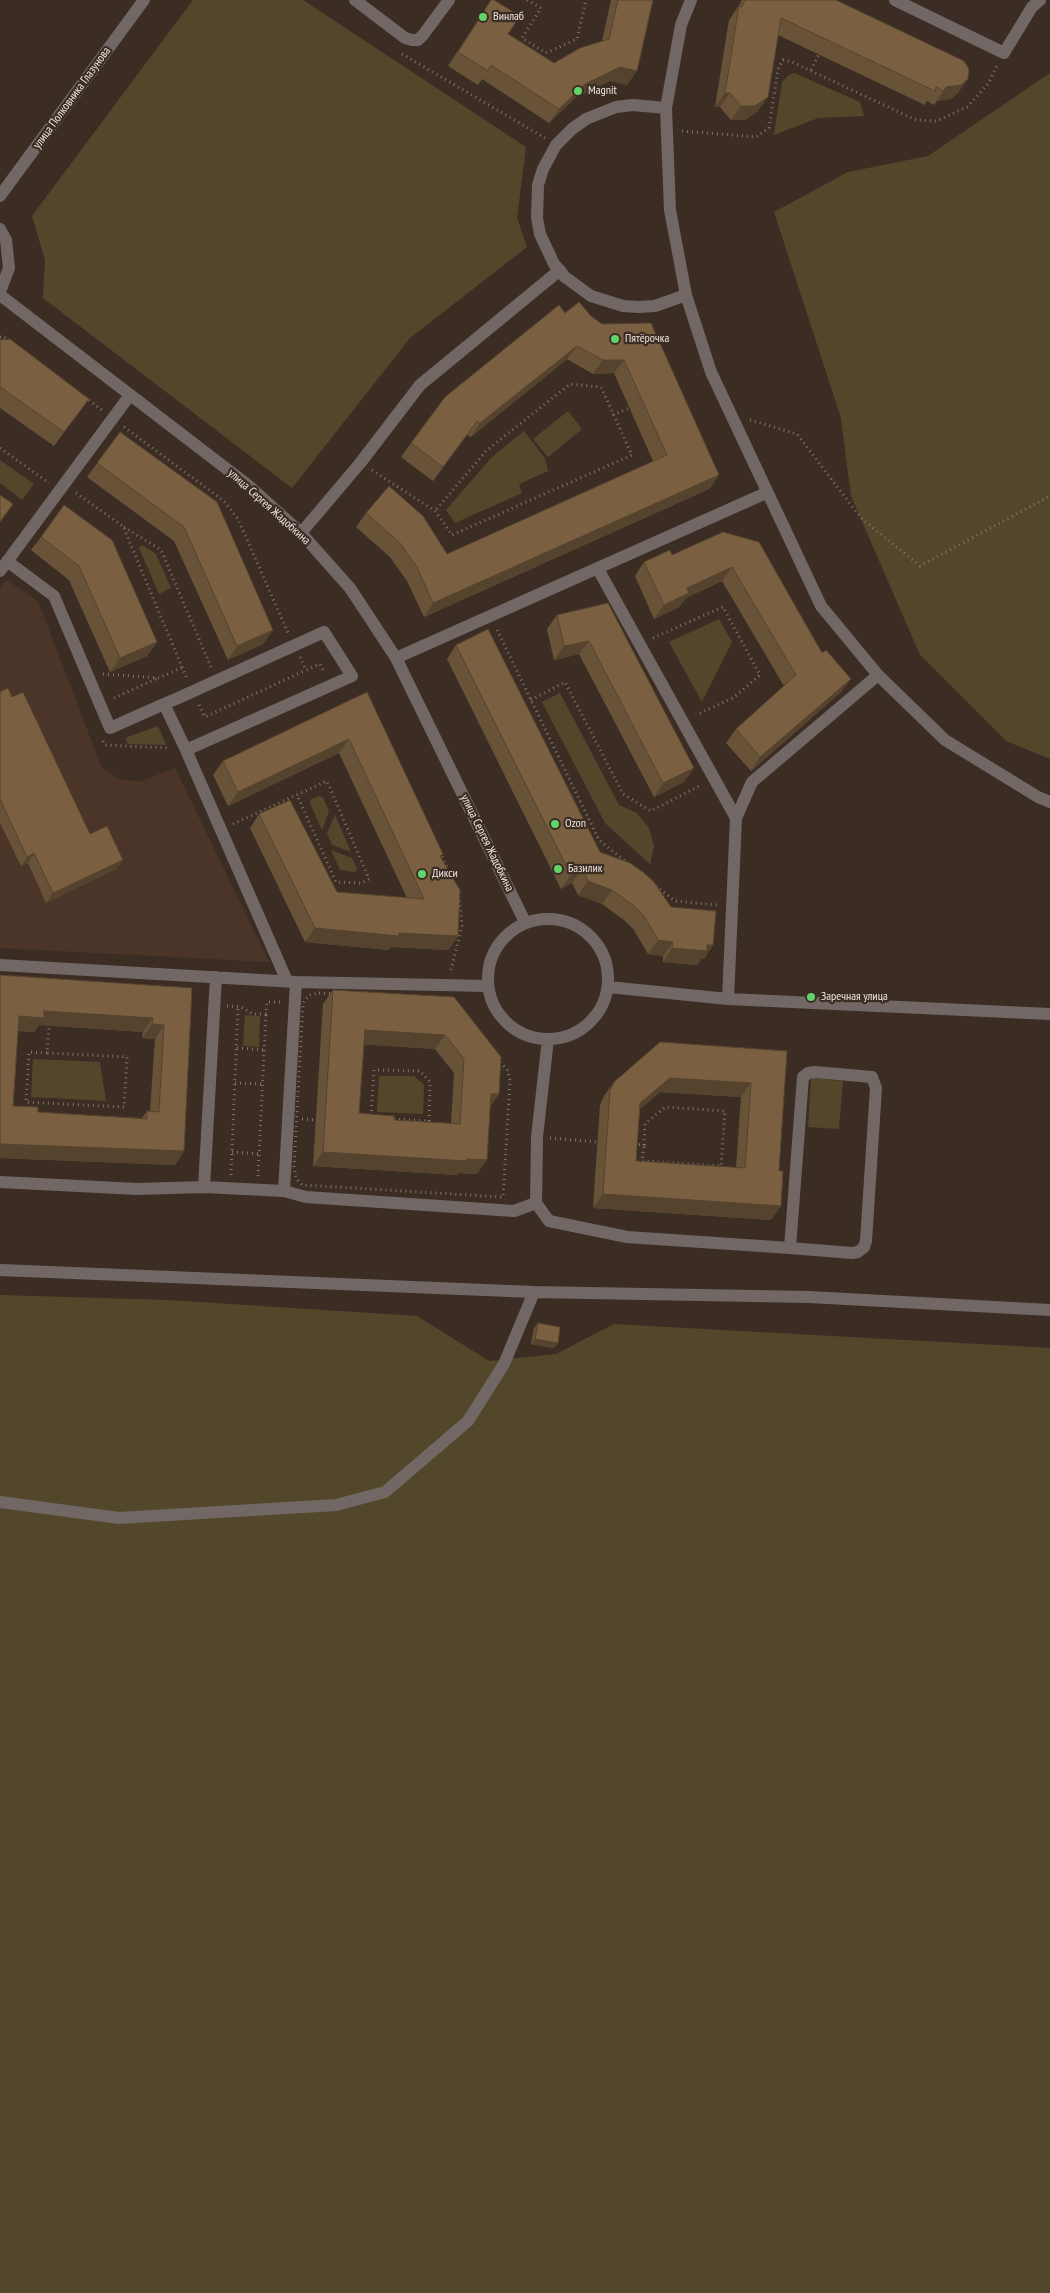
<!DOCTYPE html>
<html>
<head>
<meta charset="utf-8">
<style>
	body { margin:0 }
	canvas { display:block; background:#3c2d24 }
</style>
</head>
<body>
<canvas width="1050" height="2293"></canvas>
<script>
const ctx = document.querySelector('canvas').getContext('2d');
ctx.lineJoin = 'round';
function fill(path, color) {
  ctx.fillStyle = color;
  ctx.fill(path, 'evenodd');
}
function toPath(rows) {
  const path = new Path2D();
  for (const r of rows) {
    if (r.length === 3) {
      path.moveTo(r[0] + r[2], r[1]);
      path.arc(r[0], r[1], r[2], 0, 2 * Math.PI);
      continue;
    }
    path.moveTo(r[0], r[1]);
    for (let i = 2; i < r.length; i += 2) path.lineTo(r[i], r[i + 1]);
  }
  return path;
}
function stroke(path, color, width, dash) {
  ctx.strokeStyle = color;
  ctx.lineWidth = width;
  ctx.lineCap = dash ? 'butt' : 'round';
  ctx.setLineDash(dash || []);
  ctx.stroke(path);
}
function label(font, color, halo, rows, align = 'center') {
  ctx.font = font + ' "PT Sans Narrow",sans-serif';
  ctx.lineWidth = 4.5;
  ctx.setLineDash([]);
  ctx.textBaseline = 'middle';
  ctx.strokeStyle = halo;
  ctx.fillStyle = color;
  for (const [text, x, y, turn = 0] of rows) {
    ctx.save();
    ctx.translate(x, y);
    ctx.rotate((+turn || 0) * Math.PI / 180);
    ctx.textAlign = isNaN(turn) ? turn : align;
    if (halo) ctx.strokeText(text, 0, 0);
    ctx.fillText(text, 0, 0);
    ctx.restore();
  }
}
const built = toPath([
	[6,580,38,601,101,766,120,780,142,781,175,768,269,962,0,948,0,588]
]);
const green = toPath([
	[193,0,303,0,526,147,517,218,527,247,410,338,292,488,43,298,45,260,32,216],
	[794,73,860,102,864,116,818,118,774,135,782,82,789,75],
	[1050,73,1050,759,1006,741,920,655,851,496,841,418,774,212,848,172,928,156],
	[568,411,582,429,548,457,533,439],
	[524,431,545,458,548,471,519,484,522,493,455,523,446,510,492,457],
	[0,460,34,484,22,500,0,483],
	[142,545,156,554,171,588,159,594,139,548],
	[719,619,732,642,702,702,669,642],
	[560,693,619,805,637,813,649,828,654,846,650,864,605,823,542,702],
	[158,726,166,745,128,744,125,738],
	[319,796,323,797,329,811,322,830,310,803,311,799],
	[335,815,351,852,332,845,327,833],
	[331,850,352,858,357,869,355,872,340,870],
	[245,1015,260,1016,259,1047,243,1046],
	[33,1059,100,1062,106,1101,31,1097],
	[379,1076,414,1076,424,1085,423,1114,377,1112],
	[811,1078,843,1081,839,1129,808,1127],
	[0,1295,168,1300,417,1316,489,1361,556,1354,614,1324,1050,1348,1050,2293,0,2293]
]);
const path = toPath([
	[527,0,541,8,522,38,546,53,577,39,586,0],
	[402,54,545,138],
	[811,70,819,54],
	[682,131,756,137,769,128,778,69,783,60,792,62,916,120,937,121,967,107,988,84,997,66],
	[0,337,3,336,9,341],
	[85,397,102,410],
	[613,415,629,408],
	[750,420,797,434,861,518,920,566,1050,496],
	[124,427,224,501,238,519,288,633],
	[0,448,49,483],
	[372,470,435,511,452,535,632,455,601,387,570,384,486,451,435,511],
	[76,493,123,526,187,679],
	[124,527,161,550,211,667],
	[497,630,599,840,626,862],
	[653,638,723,607,760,675,733,698,696,715],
	[300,657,306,670,320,664,324,672],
	[103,674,159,678,183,667],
	[114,698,158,678],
	[531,700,565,682,623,794,651,811,701,785],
	[199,705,205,717,306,670],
	[103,741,105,745,170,748],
	[233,824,327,781,369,879,362,883,336,882,297,795],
	[440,852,451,876],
	[656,886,675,901,717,905],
	[451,970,462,926,459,896],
	[319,993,447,1000,508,1071,510,1081,503,1197,302,1185,296,1178,294,1168,303,1003,309,995,319,993],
	[227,1006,241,1007,253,1014,266,1014,267,1002,280,1002],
	[237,1048,264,1050],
	[47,1053,29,1052,26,1102,124,1107,127,1057,47,1053,49,1026],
	[235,1083,262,1084],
	[371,1116,374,1070,420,1071,430,1082,429,1121,391,1119],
	[302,1119,316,1120],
	[550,1138,598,1142],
	[634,1144,644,1145,645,1124,665,1107,725,1111,721,1166,642,1161,644,1145],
	[232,1152,259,1154],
	[231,1175,238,1006],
	[258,1176,266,1014]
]);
const minor = toPath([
	[355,0,405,38,412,40,418,40,423,35,449,0],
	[691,0,681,25,666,108,670,210,686,295,711,372,821,606,878,675,945,740,1038,797,1050,802],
	[895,0,1004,53,1032,7,1040,0],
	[666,108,633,105,616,107,586,119,572,129,556,145,543,169,538,185,537,218,540,234,554,264,565,277,591,296,623,306,639,307,655,306,686,295],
	[0,196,144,0],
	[0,229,6,240,9,268,0,292],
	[0,295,249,486,301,533,350,588,396,658,525,922],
	[301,533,361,462,420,385,560,270],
	[7,561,54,596,110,728,164,704,176,699,324,632,352,676,186,750,164,704],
	[598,569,736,818],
	[0,571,130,395],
	[396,658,766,493],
	[186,750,287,981],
	[548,979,60],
	[0,965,296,982,488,986],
	[608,987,728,999,1050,1014],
	[728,999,736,818,752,782,878,675],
	[548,1039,537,1137,536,1203,549,1221,627,1237,790,1248,852,1253,858,1252,864,1247,866,1241,876,1088,872,1077,815,1072,808,1073,803,1077,790,1248],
	[0,1182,137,1189,204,1187,284,1191,306,1197,514,1211,536,1203],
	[204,1187,216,977],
	[284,1191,296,982],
	[0,1270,534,1292,809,1297,1050,1310],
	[0,1502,119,1518,336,1505,385,1492,468,1421,504,1364,534,1292]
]);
const wall = toPath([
	[491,0,508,34,554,63,602,41,611,0,653,0,627,85,610,81,575,98,549,123,482,79,478,85,448,66],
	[742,0,836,0,958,93,951,99,937,101,934,105,927,101,925,105,778,35,758,111,745,120,731,120,720,107,715,107,729,20,738,7],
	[579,302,719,475,709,489,424,617,407,581,390,557,356,527,366,513,447,554,653,461,614,373,593,374,567,359,471,437,467,435,433,481,401,457,411,443],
	[0,340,89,399,54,446,0,408],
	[120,432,273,630,263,644,228,660,174,541,87,477],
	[723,532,822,653,851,679,841,692,751,771,726,743,736,729,784,686,722,581,686,598,679,607,654,619,635,576,644,562,672,555],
	[41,537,112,540,157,642,147,656,110,672,69,580,31,550],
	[608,603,684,782,654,797,579,654,554,660,547,629,557,615],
	[456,645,600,852,671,907,713,945,704,959,701,959,697,965,663,962,663,956,648,954,634,930,624,920,602,904,578,895,572,883,561,889,447,659],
	[0,692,12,697,90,834,123,860,116,869,46,903,28,863,21,866,0,823],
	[367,692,441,857,458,936,448,950,391,947,389,950,305,942,250,828,259,814,337,892,407,898,339,753,228,806,213,775,223,761],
	[0,975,192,988,184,1151,175,1165,0,1158],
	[39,1025,143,1032,142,1038,155,1039,150,1111,147,1111,142,1118,38,1112,13,1106,18,1031,34,1032],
	[333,990,454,997,499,1094,490,1106,477,1174,458,1173,457,1175,313,1166,323,1004],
	[364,1044,435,1049,454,1073,451,1123,394,1120,359,1113],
	[787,1051,771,1220,593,1208,600,1105,604,1096,614,1082],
	[660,1092,741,1097,736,1168,636,1161,640,1109],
	[538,1323,558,1343,554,1348,531,1344,534,1328]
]);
const shadedWall = toPath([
	[620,67,637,71,627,85,610,81,575,98,549,123,559,109,585,84],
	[968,79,958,93,951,99,937,101,946,87],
	[725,93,730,93,720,107,715,107],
	[768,97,758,111,745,120,731,120,741,106],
	[577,346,567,359,471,437,480,423],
	[603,360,624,360,614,373,593,374],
	[719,475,709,489,424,617,433,603],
	[732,567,722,581,686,598,679,607,654,619,664,605,687,588],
	[273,630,263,644,228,660,237,646],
	[589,641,579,654,554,660,564,646],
	[157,642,147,656,110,672,120,658],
	[851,679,841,692,751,771,760,757],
	[349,739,339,753,228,806,238,792],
	[694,768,684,782,654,797,663,783],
	[34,853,28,863,21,866,27,857],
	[123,860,116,869,46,903,53,893],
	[582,869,572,883,561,889,571,875],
	[588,881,612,890,602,904,578,895],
	[315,928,399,933,458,936,448,950,391,947,389,950,305,942],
	[658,940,673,942,663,956,648,954],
	[707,945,713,945,704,959,701,959,697,965,663,962,672,948],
	[44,1011,153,1018,143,1032,39,1025,34,1032,10,1030,19,1016],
	[152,1024,164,1025,155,1039,142,1038],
	[365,1030,445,1035,435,1049,355,1044],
	[670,1078,751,1083,741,1097,660,1092,631,1117,640,1103],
	[491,1094,499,1094,489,1108],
	[0,1144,184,1151,175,1165,0,1158],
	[323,1152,467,1159,487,1160,477,1174,458,1173,457,1175,313,1166],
	[603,1194,781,1206,771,1220,593,1208],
	[535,1339,558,1343,554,1348,531,1344]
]);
const building = toPath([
	[491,0,494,0,520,16,508,34,554,63,580,48,609,39,618,0,653,0,637,71,620,67,585,84,559,109,491,65,488,71,458,52,491,0],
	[745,0,836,0,964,61,969,69,968,79,961,85,946,87,944,91,936,87,935,91,781,18,768,97,755,106,741,106,730,93,725,93,739,6,742,7,745,0],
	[579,302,591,316,602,324,651,323,719,475,433,603,417,567,400,543,366,513,389,486,423,516,447,554,667,455,624,360,603,360,577,346,480,423,477,421,443,467,411,443,445,397,559,305,565,313,579,302],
	[10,339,89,399,64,432,0,387,0,340,10,339],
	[120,432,217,502,273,630,237,646,184,527,97,463,120,432],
	[0,495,13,504,0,522,0,495],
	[64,505,112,540,157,642,120,658,79,566,41,537,64,505],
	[723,532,759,542,822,653,826,650,851,679,760,757,736,729,796,675,732,567,687,588,689,593,664,605,644,562,670,550,672,555,723,532],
	[608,603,694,768,663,783,589,641,564,646,557,615,608,603],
	[488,629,600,852,630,863,643,872,654,882,671,907,716,911,713,945,707,945,707,951,672,948,673,942,658,940,644,916,634,906,612,890,588,881,582,869,571,875,456,645,488,629],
	[8,688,12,697,23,692,90,834,107,826,123,860,53,893,34,853,27,857,0,799,0,692,8,688],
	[367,692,443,854,440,856,460,890,458,936,399,933,399,936,315,928,259,814,290,800,337,892,424,899,349,739,238,792,223,761,367,692],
	[0,975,192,988,184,1151,0,1144,0,975],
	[44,1011,153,1018,152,1024,164,1025,159,1112,147,1111,147,1119,38,1112,38,1107,13,1106,19,1016,44,1018,44,1011],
	[333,990,454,997,501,1057,499,1094,491,1094,487,1160,467,1159,467,1161,323,1152,333,990],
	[365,1030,445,1035,464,1059,460,1124,394,1120,394,1116,359,1113,365,1030],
	[660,1042,787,1051,779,1171,783,1171,781,1206,603,1194,610,1091,614,1082,660,1042],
	[670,1078,751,1083,745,1168,636,1161,640,1103,670,1078],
	[538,1323,560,1327,558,1343,535,1339,538,1323]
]);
const markers = [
	[483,17,5,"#61d56a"],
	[578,91,5,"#61d56a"],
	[615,339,5,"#61d56a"],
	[555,824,5,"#61d56a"],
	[558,869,5,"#61d56a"],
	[422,874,5,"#61d56a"],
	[811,997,5,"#61d56a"]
];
const poiNames = [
	["Винлаб",493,17],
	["Magnit",588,91],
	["Пятёрочка",625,339],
	["Ozon",565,824],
	["Базилик",568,869],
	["Дикси",432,874],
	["Заречная улица",821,997]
];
const streetNames = [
	["улица Полковника Глазунова",72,98,-54],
	["улица Сергея Жадобкина",269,507,42],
	["улица Сергея Жадобкина",487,843,64]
];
fill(built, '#4a3528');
fill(green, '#52472a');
stroke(path, '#80736b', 3, [1, 4]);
stroke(minor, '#716866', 12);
fill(wall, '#695338');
fill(shadedWall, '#55432e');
fill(building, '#7a6041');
stroke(building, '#55432e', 1);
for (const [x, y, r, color] of markers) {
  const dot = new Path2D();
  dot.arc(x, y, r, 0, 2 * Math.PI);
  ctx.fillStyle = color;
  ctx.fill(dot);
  stroke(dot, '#3c2d24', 2);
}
label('12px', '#ede4de', '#3c2d24', poiNames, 'left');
label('12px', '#ede4de', '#3c2d24', streetNames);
</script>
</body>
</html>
